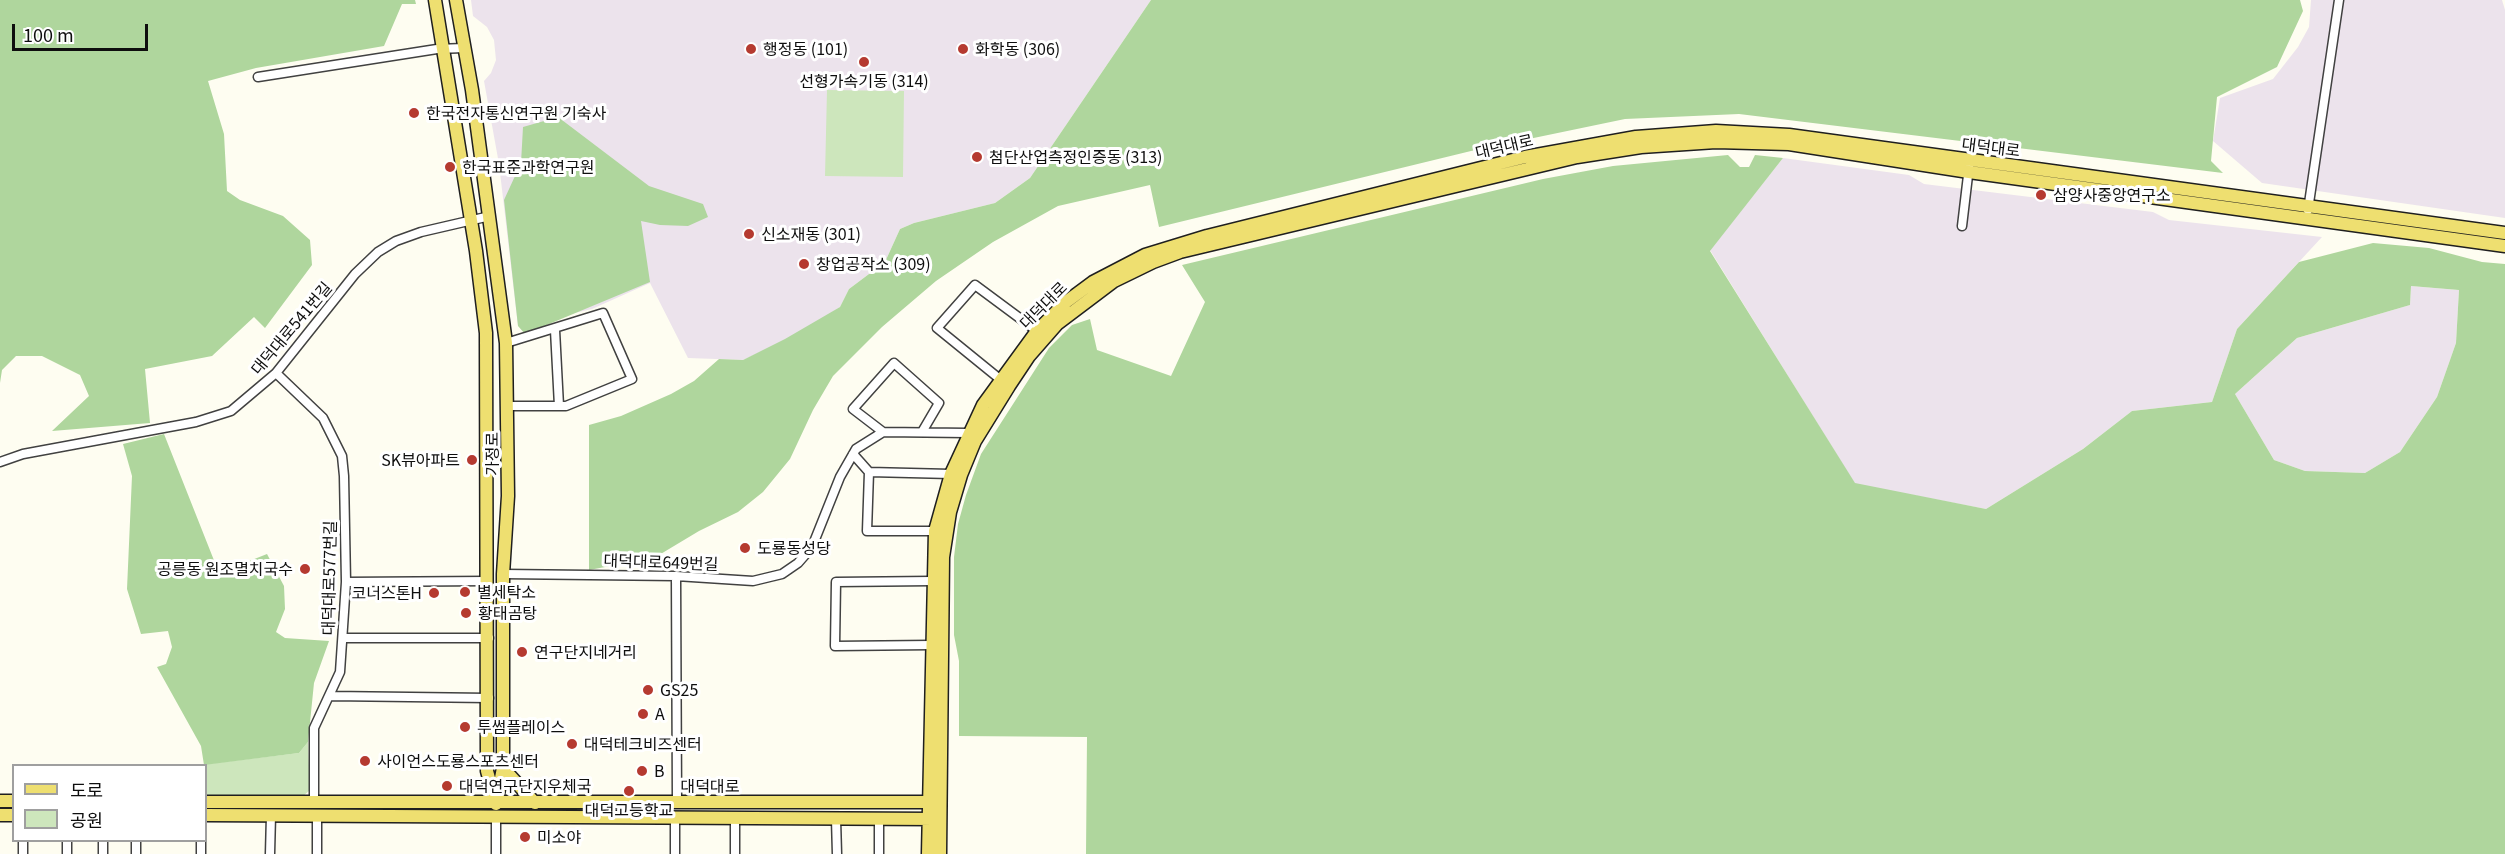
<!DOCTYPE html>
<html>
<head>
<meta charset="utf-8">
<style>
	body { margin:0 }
	#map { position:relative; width:2505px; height:854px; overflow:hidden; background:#fefdf1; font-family:Georgia,"Noto Sans KR",serif }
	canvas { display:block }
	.legend { position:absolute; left:12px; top:764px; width:195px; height:78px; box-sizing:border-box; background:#fff; border:2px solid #9f9f9f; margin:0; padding:8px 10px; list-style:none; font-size:18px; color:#0e0e0e }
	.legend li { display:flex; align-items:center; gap:12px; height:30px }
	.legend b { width:30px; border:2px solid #9f9f9f }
	.scale { position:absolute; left:12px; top:24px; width:136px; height:27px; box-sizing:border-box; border:3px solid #0e0e0e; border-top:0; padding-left:8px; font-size:18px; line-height:21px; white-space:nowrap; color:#0e0e0e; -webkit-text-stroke:4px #fff; paint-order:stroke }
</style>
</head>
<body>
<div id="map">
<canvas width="2505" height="854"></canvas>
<ul class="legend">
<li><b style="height:8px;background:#eedf70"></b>도로</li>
<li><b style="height:16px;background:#cde6bc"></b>공원</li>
</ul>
<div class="scale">100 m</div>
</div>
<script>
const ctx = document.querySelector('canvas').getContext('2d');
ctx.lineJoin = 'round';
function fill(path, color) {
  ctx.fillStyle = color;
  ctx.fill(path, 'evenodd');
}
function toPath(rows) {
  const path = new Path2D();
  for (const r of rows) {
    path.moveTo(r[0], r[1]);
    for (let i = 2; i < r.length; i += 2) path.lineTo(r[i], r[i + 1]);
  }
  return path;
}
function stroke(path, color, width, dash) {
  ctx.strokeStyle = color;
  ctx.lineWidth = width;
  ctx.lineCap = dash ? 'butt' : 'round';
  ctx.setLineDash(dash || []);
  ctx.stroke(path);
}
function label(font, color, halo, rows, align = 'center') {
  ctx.font = font + ' Georgia,"Noto Sans KR",serif';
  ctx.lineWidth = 6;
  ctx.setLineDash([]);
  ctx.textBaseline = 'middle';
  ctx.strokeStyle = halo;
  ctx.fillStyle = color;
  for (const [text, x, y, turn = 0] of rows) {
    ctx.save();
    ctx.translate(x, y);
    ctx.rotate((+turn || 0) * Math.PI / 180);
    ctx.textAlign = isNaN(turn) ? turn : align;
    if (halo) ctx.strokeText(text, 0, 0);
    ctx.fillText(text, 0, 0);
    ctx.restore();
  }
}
const industrial = toPath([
	[471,0,1151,0,1030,178,995,203,914,223,900,229,885,262,849,289,840,307,799,335,743,360,688,358,650,283,592,309,518,326,499,164,484,81,491,73,496,60,494,40,487,27,473,16],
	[2311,0,2502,0,2505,10,2505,218,2262,183,2213,141,2220,98,2273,79,2298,47,2309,27],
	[1783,158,1909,175,1924,184,2153,212,2169,220,2322,237,2237,329,2212,402,2132,411,2083,449,1986,509,1855,484,1710,250],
	[2411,286,2459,290,2456,343,2437,397,2400,452,2365,473,2305,471,2274,460,2235,394,2297,338,2410,305]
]);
const green = toPath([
	[827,90,904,91,903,177,825,176],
	[308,742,310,790,302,797,206,795,206,766,190,766,299,753]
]);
const forest = toPath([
	[0,0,415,0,416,4,402,4,384,46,256,68,208,81,224,134,227,191,240,200,283,216,310,240,312,265,265,328,254,317,212,356,145,369,150,423,52,431,89,396,80,375,42,356,16,356,2,370,0,383],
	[1151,0,2300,0,2303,11,2277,67,2217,97,2211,161,2223,173,1739,114,1625,119,1471,151,1159,227,1150,185,1058,206,993,242,936,281,882,327,833,376,813,410,790,459,763,492,738,512,699,531,654,558,589,570,589,425,621,416,671,394,694,381,719,359,743,360,785,339,840,307,849,289,885,262,900,229,914,223,995,203,1030,178],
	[558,117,649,186,703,204,708,217,688,226,660,225,641,221,650,282,525,334,518,326,504,200,521,163,523,127],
	[1728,155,1740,167,1749,167,1755,155,1783,158,1710,251,1855,483,1986,509,2083,449,2132,411,2212,402,2237,329,2299,262,2373,243,2429,248,2482,262,2505,264,2505,854,1086,854,1087,737,959,736,959,661,954,635,954,557,958,524,966,495,981,454,1049,348,1072,325,1090,319,1097,350,1171,376,1205,302,1182,265,1543,179,1613,166],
	[2411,286,2459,290,2456,343,2437,397,2400,452,2365,473,2305,471,2274,460,2235,394,2297,338,2410,305],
	[164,434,219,573,267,554,284,586,285,609,276,632,285,638,329,641,314,683,308,742,299,753,204,765,201,746,157,667,166,664,172,647,168,631,141,634,127,589,132,476,123,444]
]);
const minor = toPath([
	[258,77,437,49,464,48],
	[2308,210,2339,0],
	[1962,226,1969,167],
	[555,330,559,406],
	[506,343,603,313,632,379,566,406,508,406],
	[276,373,323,418,342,456,344,476,346,582,340,672,314,728,314,803],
	[1001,380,937,328,975,285,1037,331],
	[883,432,853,409,894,363,939,403,922,432],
	[853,454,869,472],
	[0,462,23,454,196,422,231,411,276,373,355,274,378,252,396,241,421,232,490,216],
	[935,531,867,531,869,472,951,474],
	[503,574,676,576,753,581,782,574,798,563,812,547,840,477,856,449,883,432,968,433],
	[676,576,677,803],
	[346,582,488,581],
	[343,638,489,638],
	[931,645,835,646,836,582,932,581],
	[331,696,489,698],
	[317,815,317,854],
	[735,818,735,854],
	[836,819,837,854],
	[879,819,879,854],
	[23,854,23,840],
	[67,854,67,840],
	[103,854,103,840],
	[136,854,136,840],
	[201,854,201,840],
	[270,854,271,815],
	[496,854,496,816],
	[675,854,675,817]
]);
const primary = toPath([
	[435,0,476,251,486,333,487,771,496,804],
	[456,0,472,90,506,343,508,496,503,574,503,768,497,799],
	[503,768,535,803],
	[0,801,14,801],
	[206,802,933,802],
	[0,815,14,815],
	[206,815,935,819],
	[928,854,935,531,951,474,983,405,1037,331,1066,302,1093,282,1145,255,1207,236,1525,157,1636,137,1716,131,1789,135,2505,233],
	[940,854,943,557,950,512,961,475,975,441,1009,386,1029,356,1057,324,1114,281,1153,262,1180,252,1577,157,1641,147,1716,142,1789,144,1969,172,2505,246]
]);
const markers = [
	[751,49,6,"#b53a30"],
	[963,49,6,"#b53a30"],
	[864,62,6,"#b53a30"],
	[414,113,6,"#b53a30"],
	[977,157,6,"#b53a30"],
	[450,167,6,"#b53a30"],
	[2041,195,6,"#b53a30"],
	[749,234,6,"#b53a30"],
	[804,264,6,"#b53a30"],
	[472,460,6,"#b53a30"],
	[745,548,6,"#b53a30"],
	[305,569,6,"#b53a30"],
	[465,592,6,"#b53a30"],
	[434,593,6,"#b53a30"],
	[466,613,6,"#b53a30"],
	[522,652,6,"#b53a30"],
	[648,690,6,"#b53a30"],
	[643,714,6,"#b53a30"],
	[465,727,6,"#b53a30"],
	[572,744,6,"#b53a30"],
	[365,761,6,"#b53a30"],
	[642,771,6,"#b53a30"],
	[447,786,6,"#b53a30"],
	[629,791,6,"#b53a30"],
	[525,837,6,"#b53a30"]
];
const poiNames = [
	["행정동 (101)",763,49],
	["화학동 (306)",975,49],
	["선형가속기동 (314)",864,81,"center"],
	["한국전자통신연구원 기숙사",426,113],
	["첨단산업측정인증동 (313)",989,157],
	["한국표준과학연구원",462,167],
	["삼양사중앙연구소",2053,195],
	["신소재동 (301)",761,234],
	["창업공작소 (309)",816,264],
	["SK뷰아파트",460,460,"right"],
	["도룡동성당",757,548],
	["공릉동 원조멸치국수",293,569,"right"],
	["별세탁소",477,592],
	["코너스톤H",422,593,"right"],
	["황태곰탕",478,613],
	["연구단지네거리",534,652],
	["GS25",660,690],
	["A",655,714],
	["투썸플레이스",477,727],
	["대덕테크비즈센터",584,744],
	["사이언스도룡스포츠센터",377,761],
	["B",654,771],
	["대덕연구단지우체국",459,786],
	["대덕고등학교",629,810,"center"],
	["미소야",537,837]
];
const streetNames = [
	["대덕대로",1504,146,-13],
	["대덕대로",1991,147,7],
	["대덕대로",1043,305,-45],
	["대덕대로541번길",291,328,-50],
	["가정로",492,454,-90],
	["대덕대로649번길",661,562,2],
	["대덕대로577번길",329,578,-89],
	["대덕대로",710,786]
];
fill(industrial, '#ece3ec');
fill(green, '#cde6bc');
fill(forest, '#afd69d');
stroke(minor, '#414141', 11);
stroke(primary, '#1f1f1f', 15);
stroke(minor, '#fff', 8);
stroke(primary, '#eedf70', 12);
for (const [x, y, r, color] of markers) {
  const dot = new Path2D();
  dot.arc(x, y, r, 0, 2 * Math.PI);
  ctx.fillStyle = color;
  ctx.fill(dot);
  stroke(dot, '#fff', 2);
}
label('16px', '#0e0e0e', '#fff', poiNames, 'left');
label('16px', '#0e0e0e', '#fff', streetNames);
</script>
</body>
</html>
